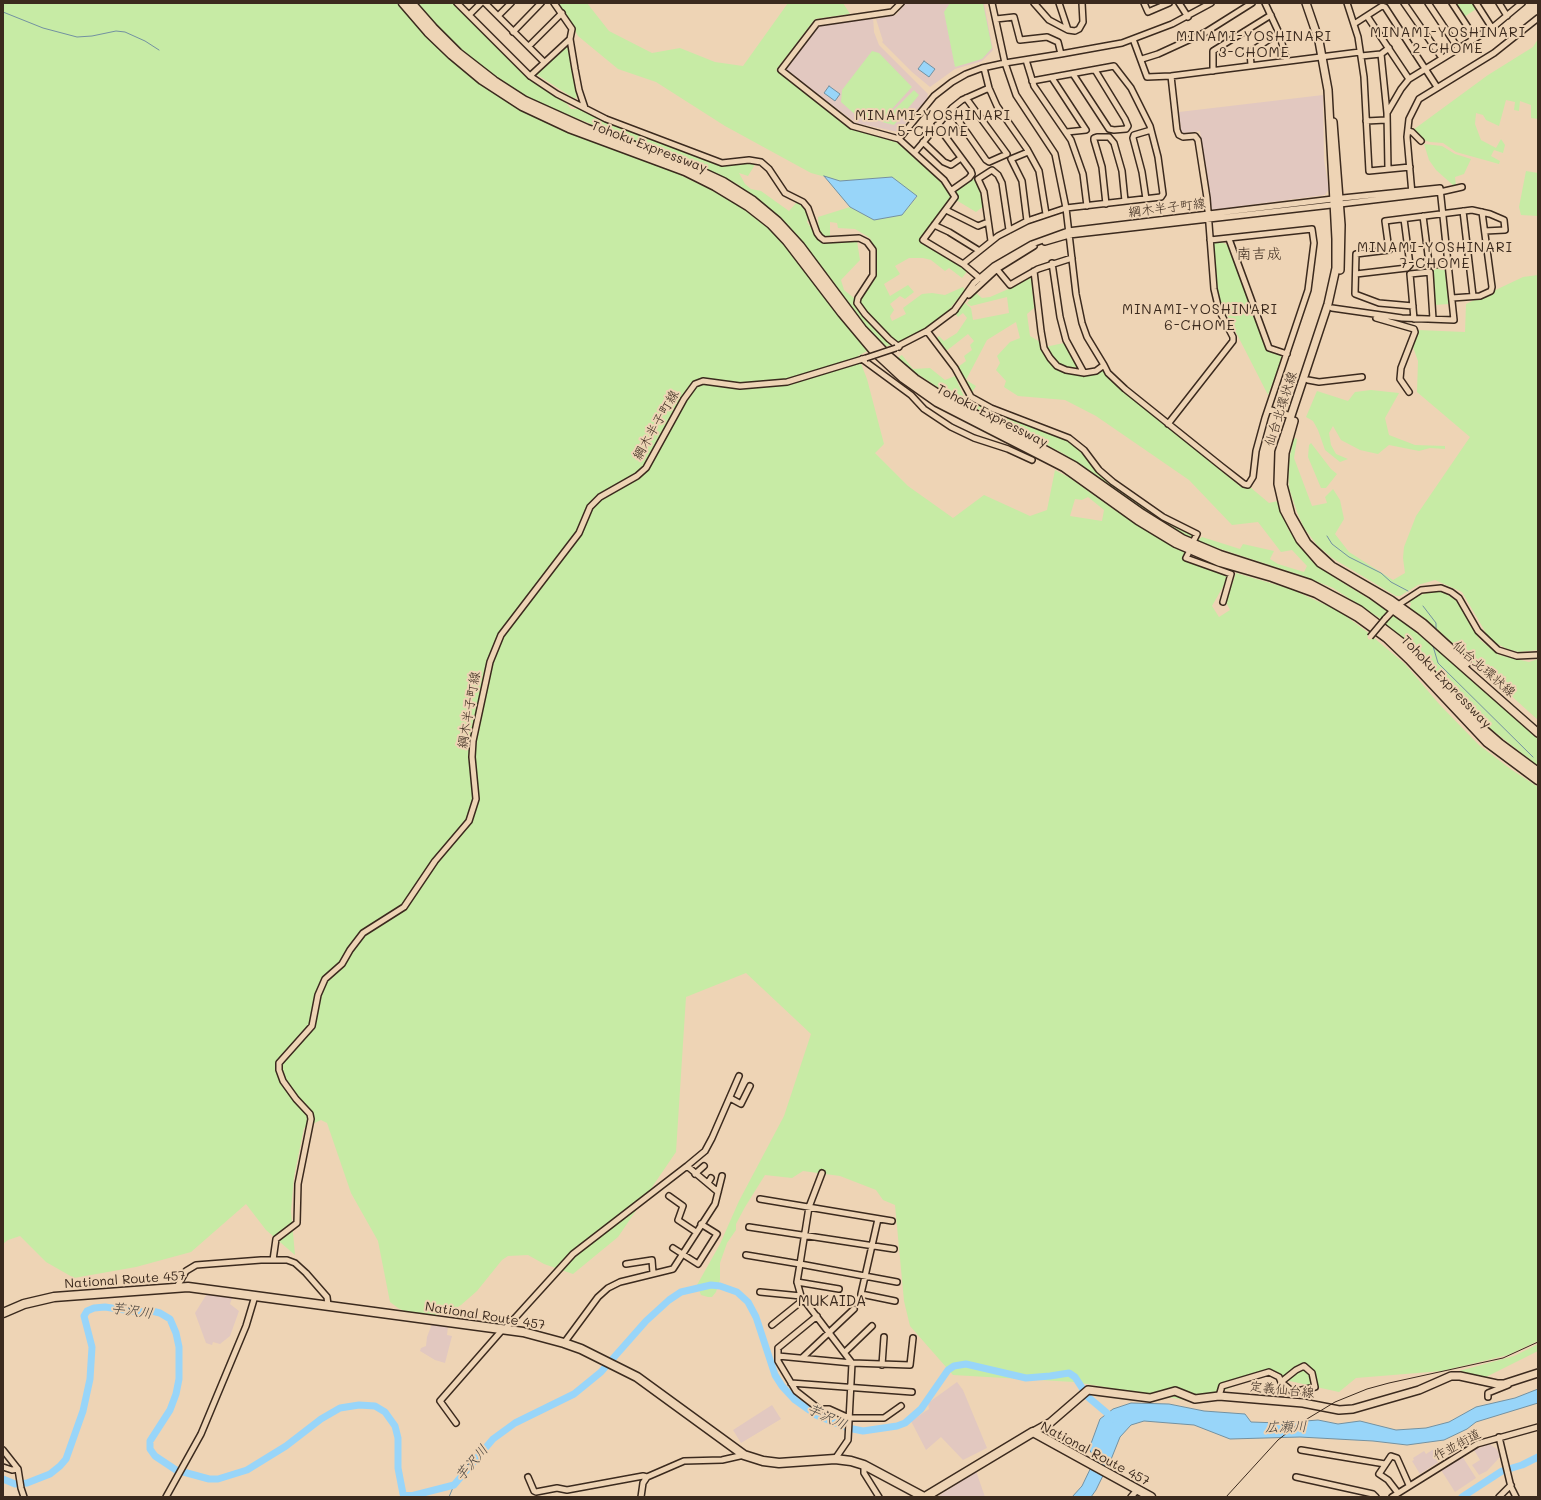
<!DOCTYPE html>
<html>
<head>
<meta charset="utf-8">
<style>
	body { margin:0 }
	#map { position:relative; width:1541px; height:1500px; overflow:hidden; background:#eed4b5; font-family:Mali,sans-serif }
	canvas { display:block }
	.frame { position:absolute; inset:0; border:4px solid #3b2a1e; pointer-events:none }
</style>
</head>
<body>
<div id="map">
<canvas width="1541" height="1500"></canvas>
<div class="frame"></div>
</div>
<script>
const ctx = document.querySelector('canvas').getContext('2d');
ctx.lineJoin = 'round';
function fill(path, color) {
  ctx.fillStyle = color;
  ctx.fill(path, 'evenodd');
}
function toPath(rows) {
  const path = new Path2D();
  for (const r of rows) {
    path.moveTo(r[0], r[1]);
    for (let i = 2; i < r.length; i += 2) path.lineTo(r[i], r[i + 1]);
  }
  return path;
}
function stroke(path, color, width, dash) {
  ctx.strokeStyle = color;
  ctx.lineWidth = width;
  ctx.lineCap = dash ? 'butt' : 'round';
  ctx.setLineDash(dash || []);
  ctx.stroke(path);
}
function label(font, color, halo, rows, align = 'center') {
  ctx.font = font + ' Mali,"Klee One",sans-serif';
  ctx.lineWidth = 4;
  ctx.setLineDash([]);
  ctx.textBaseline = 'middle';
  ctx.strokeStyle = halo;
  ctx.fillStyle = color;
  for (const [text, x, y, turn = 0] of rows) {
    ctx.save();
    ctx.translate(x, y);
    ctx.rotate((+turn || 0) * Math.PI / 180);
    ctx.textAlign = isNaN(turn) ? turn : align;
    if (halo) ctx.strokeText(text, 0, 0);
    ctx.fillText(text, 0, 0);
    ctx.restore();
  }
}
const built = toPath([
	[906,3,984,3,993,50,982,61,955,69,930,87,912,72,882,42,883,41,876,19,896,15],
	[873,17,874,32,879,45,928,94,927,99,898,132,856,123,784,69,818,25],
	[1323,95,1324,160,1329,189,1325,195,1212,210,1209,208,1200,131,1184,133,1181,131,1179,112],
	[208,1292,232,1298,230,1304,239,1311,230,1336,220,1344,213,1342,212,1345,206,1343,195,1313],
	[432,1324,448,1327,447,1335,452,1336,445,1363,435,1360,420,1351,421,1348,426,1346,427,1337],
	[957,1382,963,1390,987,1448,963,1460,941,1437,926,1450,911,1421,929,1409,928,1403],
	[772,1405,781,1419,741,1443,733,1430],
	[1489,1444,1497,1449,1500,1457,1487,1471,1479,1475,1472,1465,1480,1460,1474,1450],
	[1437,1447,1445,1458,1420,1474,1412,1461,1414,1460,1413,1458,1424,1451,1426,1454],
	[1462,1456,1476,1478,1455,1492,1441,1470],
	[976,1471,985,1497,937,1497]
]);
const green = toPath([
	[3,3,398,3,427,37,456,65,478,83,505,100,558,129,670,170,707,188,737,204,769,229,788,249,842,320,869,350,858,356,867,379,884,444,875,453,908,486,953,518,984,495,1030,516,1047,510,1055,470,1070,478,1116,511,1186,553,1183,560,1229,576,1212,606,1219,617,1230,610,1226,602,1236,573,1291,589,1339,611,1366,631,1405,664,1440,705,1479,745,1512,770,1538,787,1538,1341,1508,1355,1442,1371,1356,1378,1339,1392,1267,1376,1241,1383,1197,1402,1074,1382,953,1375,910,1326,904,1301,895,1205,883,1200,876,1190,840,1176,803,1171,792,1178,765,1175,745,1207,736,1224,736,1230,727,1243,720,1263,720,1280,716,1292,712,1297,708,1297,701,1295,697,1285,720,1244,739,1201,784,1116,811,1034,746,973,686,997,676,1152,618,1237,573,1274,544,1264,528,1255,508,1256,502,1260,477,1291,461,1305,450,1312,429,1317,410,1314,398,1308,390,1302,378,1241,351,1193,327,1123,321,1120,304,1128,294,1177,291,1211,295,1255,266,1230,246,1204,191,1252,136,1267,74,1278,46,1262,20,1236,8,1240,3,1244],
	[1088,497,1104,510,1102,521,1070,516,1075,499,1082,500],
	[418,3,454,3,529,79,567,104,571,109,586,109,608,122,649,139,721,165,756,163,748,176,739,173,745,184,751,189,761,191,789,211,797,202,806,208,809,216,807,222,816,235,823,243,857,241,860,260,841,280,844,290,854,298,858,309,893,344,885,347,867,328,829,276,797,235,781,218,737,184,691,162,634,141,543,105,518,91,473,60,428,17],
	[557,3,587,3,609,31,652,53,680,48,715,62,743,66,788,3,843,3,850,14,815,19,776,70,852,129,896,142,929,168,954,197,920,240,968,270,962,278,949,268,945,271,931,260,923,258,909,258,895,266,900,274,884,284,890,296,908,285,914,292,905,299,900,296,890,304,894,310,890,316,892,321,906,314,903,308,922,294,932,293,945,295,963,287,965,290,948,311,926,328,900,344,890,338,865,311,860,303,861,299,876,278,876,254,870,238,855,229,838,228,837,223,830,222,830,237,826,237,819,232,818,217,850,207,874,220,902,215,917,197,892,177,840,181,811,173,725,126,656,82,618,69,578,36,568,17],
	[950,3,983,3,992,48,982,59,955,67,944,12],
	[1454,3,1472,3,1476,9,1464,17],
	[1538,39,1538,119,1531,118,1531,105,1520,101,1519,111,1514,110,1515,102,1506,100,1499,126,1486,120,1483,115,1476,113,1475,124,1481,140,1496,148,1501,139,1505,145,1503,153,1494,150,1491,156,1500,161,1499,164,1456,152,1443,143,1430,142,1423,140,1413,130,1488,75,1533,47],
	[567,43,578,95,575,99,536,74],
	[872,51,879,53,912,87,881,121,858,117,841,102,842,90],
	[914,90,919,95,894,125,882,122],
	[1424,144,1442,146,1455,154,1471,159,1464,174,1455,177,1456,186,1454,186,1436,170,1429,160],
	[1526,171,1538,173,1538,216,1521,215,1519,207],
	[973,178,981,189,984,206,976,212,956,200,956,190],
	[1222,242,1229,246,1267,348,1280,354,1282,358,1268,395,1220,301,1216,278,1214,243],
	[1445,266,1449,304,1435,305,1432,267],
	[1538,275,1538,650,1519,652,1507,649,1490,640,1462,592,1435,580,1418,585,1400,596,1396,596,1332,558,1317,545,1304,528,1297,512,1289,488,1288,464,1294,438,1297,439,1294,458,1312,506,1327,503,1325,497,1333,489,1340,500,1344,519,1335,534,1349,552,1393,580,1405,573,1403,558,1404,547,1416,516,1470,437,1417,392,1418,361,1413,347,1418,330,1465,332,1466,304,1523,277],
	[1031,276,1034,308,1027,314,1030,336,1040,342,1042,349,1056,367,1070,373,1097,372,1102,370,1120,388,1241,487,1250,487,1269,503,1278,501,1288,529,1310,559,1335,578,1387,610,1387,612,1381,619,1333,588,1303,576,1196,541,1202,537,1240,549,1243,544,1274,551,1270,559,1278,564,1304,572,1307,566,1292,550,1281,552,1258,522,1232,525,1189,480,1096,416,1065,400,1018,396,1004,387,1006,381,996,370,1000,363,997,356,1010,342,1020,338,1016,322,987,340,966,380,976,386,971,394,964,384,958,367,966,361,964,356,972,350,970,345,974,341,968,334,945,352,936,339,939,336,944,341,957,333,967,318,963,313,958,317,955,313,965,303,971,308,973,320,1009,313,1007,297,971,306,967,303,976,293,982,298,990,297,1013,287],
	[1064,343,1078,366,1076,370,1060,365,1045,347],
	[902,355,913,369,930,368,945,380,955,376,964,397,991,410,1066,438,1083,451,1088,458,1129,493,1193,533,1194,536,1192,540,1143,510,1064,454,948,394,913,371,897,358],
	[1371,390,1399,393,1385,418,1389,435,1415,445,1445,446,1445,449,1430,448,1419,451,1389,445,1378,454,1360,450,1341,440,1333,426,1329,433,1331,445,1336,454,1348,459,1340,462,1325,450,1318,430,1313,421,1306,417,1317,391,1348,401,1355,392],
	[1311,443,1331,469,1337,474,1326,488,1321,488,1308,457,1309,445],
	[1435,590,1443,592,1457,601,1466,618,1480,640,1499,655,1529,662,1538,659,1538,720,1426,619,1410,608,1411,603,1408,602,1418,596],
	[1394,614,1458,667,1538,739,1538,766,1492,730,1469,708,1431,665,1385,623],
	[1538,1344,1538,1351,1484,1378,1459,1371,1514,1356]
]);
const water = toPath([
	[924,61,935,69,929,77,918,69,924,61],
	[829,86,840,94,835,101,824,93,829,86],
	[824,176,840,181,892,177,917,196,902,215,874,220,850,207,824,176],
	[1538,1389,1538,1403,1476,1422,1467,1429,1444,1440,1407,1445,1373,1441,1300,1437,1230,1439,1194,1425,1144,1421,1131,1425,1120,1437,1112,1457,1096,1490,1091,1497,1072,1497,1082,1486,1095,1459,1089,1449,1100,1419,1113,1409,1131,1403,1169,1404,1204,1411,1245,1414,1251,1422,1280,1423,1318,1420,1338,1424,1360,1421,1396,1430,1426,1428,1449,1422,1476,1407,1515,1398,1538,1389]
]);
const stream = toPath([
	[3,12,43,28,77,37,92,36,116,31,125,32,145,41,159,50],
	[1327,536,1332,544,1349,557,1381,573,1391,582,1408,591],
	[1423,606,1436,623,1436,631],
	[1433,646,1438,663,1533,757],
	[449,1497,454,1485]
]);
const river = toPath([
	[3,1479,15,1484,27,1483,50,1474,60,1466,66,1459,83,1411,90,1379,92,1347,84,1316,87,1311,94,1308,105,1307,138,1312,152,1311,160,1313,170,1319,176,1333,179,1347,179,1379,176,1394,170,1410,150,1441,150,1449,155,1456,176,1470,209,1479,218,1479,247,1470,286,1446,321,1419,340,1408,359,1405,375,1406,385,1412,395,1426,398,1438,398,1468,403,1494,411,1496,454,1485,493,1439,515,1423,574,1394,601,1372,646,1321,669,1300,681,1292,711,1285,720,1286,737,1292,748,1302,756,1317,775,1375,782,1386,795,1400,816,1415,848,1428,863,1431,897,1426,905,1423,921,1409,948,1370,954,1366,966,1364,1026,1378,1050,1376,1069,1373,1075,1377,1088,1397,1114,1419],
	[1462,1497,1502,1471,1522,1465,1538,1457]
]);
const minor = toPath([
	[457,3,530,76,557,94,606,119,722,163,749,160,761,162,769,169,785,193,803,202,808,208,817,233,820,237,824,240,859,238,867,242,873,250,873,275,858,298,857,303,865,314,889,339,899,347],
	[485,3,544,62],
	[554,3,572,29,570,39,575,69,579,90,585,108],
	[901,3,892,12,817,23,781,70,852,126,899,139,944,180,955,197,923,240,963,264,982,280],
	[992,3,1005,63,1016,95,1055,154,1066,208,1076,294,1082,323,1087,337,1104,365,1096,371,1084,373,1066,370,1057,366,1050,358,1044,348,1041,331,1034,271],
	[1034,3,1049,20,1068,30,1075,31,1079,29,1083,22,1082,3],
	[1059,3,1068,30],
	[1144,3,1148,12,1169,3],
	[1179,3,1188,17],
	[1347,3,1358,37,1364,77,1369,171,1410,167],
	[1404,3,1442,58],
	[1428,3,1458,48],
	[1452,3,1475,38],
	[1476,3,1492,28],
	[1499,3,1507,16],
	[469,15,481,3],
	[498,16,511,3],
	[1367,16,1409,79],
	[996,19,1014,17,1020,40,1047,37,1058,42,1061,54,1122,43,1172,24,1211,3],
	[1354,24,1382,6,1385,7,1437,87],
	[513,32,541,3],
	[1279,33,1287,61],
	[1133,39,1147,77,1171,76,1360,52],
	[529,46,562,13],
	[1381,54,1387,113],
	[1361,56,1381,54,1389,48],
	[1142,59,1158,54,1206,32,1252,3],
	[1026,60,1034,86,1071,140,1083,174,1087,206],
	[1251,65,1250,52,1279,33,1265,3],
	[984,68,989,88,997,106,1027,149,1039,171,1046,214],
	[1213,71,1213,51,1271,15],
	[1073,74,1109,129,1114,130,1126,129,1128,126,1125,119,1095,70],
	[530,76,570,39],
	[1052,78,1086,130,1067,132],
	[951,110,986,160,989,162,1007,154,966,98],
	[1366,121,1386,120],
	[937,125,971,171,972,174,969,178,952,190],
	[1408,131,1412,132,1421,141],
	[899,139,934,96,952,82,966,74,982,68,1005,63,1061,54],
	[923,142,944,162,951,165,961,158],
	[915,152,952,108,962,100,989,88],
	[1388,169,1387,113,1401,89,1409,79,1492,28,1522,3],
	[1412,194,1407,137,1409,119,1419,99,1494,53,1538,18],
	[1146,199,1142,172,1133,138,1134,135,1151,130],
	[1106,204,1102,167,1094,140,1094,138,1097,137,1109,137,1114,143,1122,171,1125,201],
	[946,210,978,226,988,222],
	[1463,211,1473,296],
	[1423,216,1429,263,1432,265,1448,264],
	[1027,221,1022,181,1011,159,1028,152],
	[934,225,949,232,978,250],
	[1229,239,1269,348,1287,354],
	[991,241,984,192,978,179,992,170,998,175,1002,183,1009,230],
	[1045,242,1069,235,1340,204,1440,192,1462,187],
	[1052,263,1060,317,1066,340,1084,373],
	[963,264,998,236,1027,221,1066,208,1161,197,1163,194,1158,157,1150,126,1131,88,1114,66,1032,81],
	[995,267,1010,285,1038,269,1072,258],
	[1356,274,1407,268,1410,265,1404,219],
	[969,295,997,269,1034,246],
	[1452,298,1480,296,1491,291,1492,287,1482,212],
	[1413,306,1379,303,1355,294,1356,254,1389,250,1385,221,1472,210,1490,214,1504,220,1505,230,1485,231],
	[954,311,974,283,994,266,1032,244,1068,231,1333,199,1440,188,1454,320,1402,318,1332,308],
	[1376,318,1414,329,1415,332,1401,368,1400,379,1409,392],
	[1414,319,1410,274,1430,272,1433,319],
	[927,331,955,368,971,397,991,408,1069,438,1084,450,1099,470,1113,482,1163,517,1197,534,1194,540],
	[896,347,927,331,955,310],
	[862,359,911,395,924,409,951,427,974,438,1008,449,1032,460],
	[1104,365,1108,373,1125,389,1221,466,1244,484,1248,485,1253,477,1256,451,1265,418,1308,290,1314,243,1312,229,1210,240],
	[1308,380,1319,382,1362,377],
	[1268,409,1291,416],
	[1168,424,1233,341,1233,337,1219,310,1214,289,1207,198,1198,140,1195,136,1183,137,1179,135,1177,130,1171,76],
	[1188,554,1186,558,1231,574,1223,602],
	[1385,619,1398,605,1421,590,1441,588,1451,592,1459,598,1478,631,1498,650,1517,656,1538,655],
	[730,1098,741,1104,750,1086],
	[687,1166,718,1192],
	[822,1173,809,1207,800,1264,897,1282],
	[695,1174,704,1166],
	[708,1183,711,1178],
	[669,1196,683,1206,678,1220,696,1232],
	[760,1199,892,1221],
	[878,1219,861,1294,895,1301],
	[749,1227,894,1249],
	[673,1248,698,1264,717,1234,701,1224],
	[746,1255,800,1264,797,1282,801,1296,852,1363,848,1440,835,1459],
	[273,1260,276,1239,297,1223,298,1184,311,1119,310,1114,296,1099,283,1081,279,1070,279,1063,312,1026,318,995,325,979,342,964,350,950,363,933,404,907,435,861,469,821,476,799,472,757,473,741,490,662,501,635,579,533,590,507,600,497,637,476,646,468,684,399,695,384,703,381,740,386,787,382,866,358],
	[626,1264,652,1260,653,1273],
	[797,1282,839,1289],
	[177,1287,186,1271,196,1265,261,1260,287,1260,295,1263,306,1273,327,1297,328,1305],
	[760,1292,801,1296],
	[817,1316,778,1348,778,1361,796,1391,819,1409,829,1409,849,1418,884,1418,901,1406],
	[772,1325,803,1300],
	[505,1329,573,1254,687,1166,705,1151,712,1138,739,1076],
	[564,1343,598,1297,608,1288,620,1282,673,1269,715,1204,722,1176],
	[845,1352,872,1326],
	[778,1356,852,1363,910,1365,913,1338],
	[802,1358,854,1309],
	[882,1365,884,1337],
	[791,1383,912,1392],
	[1219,1396,1222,1386,1269,1372,1279,1377,1281,1382,1293,1392,1315,1387,1312,1373,1304,1366,1296,1370,1281,1382],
	[1488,1397,1488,1393,1508,1385],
	[456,1423,440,1401,503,1329],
	[1499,1437,1511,1487,1516,1497],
	[3,1450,18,1469,21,1488,24,1497],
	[1301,1450,1385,1464],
	[864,1465,864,1473,879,1497],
	[3,1467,12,1470,18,1469],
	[528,1477,534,1491,536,1492,557,1488,567,1490,643,1476,647,1477],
	[1296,1477,1373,1494,1376,1497],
	[1398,1493,1388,1480,1379,1474,1391,1456,1397,1458,1409,1485],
	[166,1497,201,1434,246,1326,255,1296],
	[641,1497,643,1483,647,1477,684,1461,722,1460,744,1455],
	[1131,1497,1137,1490],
	[1392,1497,1477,1444,1538,1427],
	[1499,1497,1511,1485]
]);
const major = toPath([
	[1306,3,1319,41,1328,90,1336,239,1336,268,1328,304,1279,452,1278,484,1284,510,1300,540,1320,563,1371,594,1421,630,1538,733],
	[1333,122,1341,225,1340,270],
	[1294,421,1285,453,1283,485,1291,515,1307,543,1332,566,1391,600,1423,623,1467,663],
	[1033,1432,1051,1422,1088,1390,1150,1398,1175,1391,1195,1399,1219,1396,1303,1403,1339,1410,1353,1409,1419,1390,1451,1376,1460,1376,1497,1384,1504,1384,1538,1373]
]);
const highway = toPath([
	[403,3,428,32,452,55,482,80,522,106,569,128,685,171,715,186,748,206,771,224,787,241,842,313,873,350,903,378,937,402,1064,467,1138,520,1176,543,1220,562,1272,577,1316,593,1358,617,1387,638,1409,659,1487,742,1538,780],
	[411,3,433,28,458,53,494,81,525,101,587,129,682,163,723,182,753,201,777,221,800,246,862,329,887,355,915,379,952,403,1019,436,1074,466,1142,514,1182,539,1220,555,1310,584,1359,610,1402,643,1485,731,1500,744,1538,772],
	[3,1313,24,1304,54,1297,188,1287,523,1332,564,1343,581,1349,637,1377,744,1455,763,1461,779,1463,835,1459,851,1461,864,1465,924,1497],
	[925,1497,1033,1432,1151,1497]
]);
const rail = toPath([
	[1226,1497,1278,1440,1297,1425,1335,1402,1367,1389,1389,1383,1503,1358,1538,1342]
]);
const minorBridge = toPath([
	[866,358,896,348],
	[1370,637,1385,619]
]);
const streetNames = [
	["Tohoku Expressway",649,147,21],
	["綱木半子町線",1167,208,-7],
	["仙台北環状線",1281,409,-72],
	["Tohoku Expressway",992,416,27],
	["綱木半子町線",656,425,-60],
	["仙台北環状線",1484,669,41],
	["Tohoku Expressway",1446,682,46],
	["綱木半子町線",469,710,-80],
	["National Route 457",125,1280,-4],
	["National Route 457",485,1316,9],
	["定義仙台線",1282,1390,6],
	["作並街道",1457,1445,-28],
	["National Route 457",1095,1454,28]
];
const neighbourhoodNames = [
	["MINAMI-YOSHINARI",1448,33],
	["2-CHOME",1448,49],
	["MINAMI-YOSHINARI",1254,37],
	["3-CHOME",1254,53],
	["MINAMI-YOSHINARI",933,116],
	["5-CHOME",933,132],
	["MINAMI-YOSHINARI",1435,248],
	["7-CHOME",1435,264],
	["MINAMI-YOSHINARI",1200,310],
	["6-CHOME",1200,326]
];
const waterNames = [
	["芋沢川",132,1311,8],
	["芋沢川",827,1417,25],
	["広瀬川",1286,1427,-1],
	["芋沢川",472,1463,-50]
];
const quarterNames = [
	["南吉成",1259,254],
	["MUKAIDA",832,1301]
];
fill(built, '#e2c8c0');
fill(green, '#c7eba5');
fill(water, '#98d5f9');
stroke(water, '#7391a1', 1);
stroke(stream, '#7391a1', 1);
stroke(river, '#98d5f9', 7);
stroke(minor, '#3b2a1e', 8);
stroke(major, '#3b2a1e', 10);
stroke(highway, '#3b2a1e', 11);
stroke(minor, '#eed4b5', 5);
stroke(major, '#eed4b5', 7);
stroke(highway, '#eed4b5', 8);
stroke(rail, '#3b2a1e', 1);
stroke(minorBridge, '#3b2a1e', 8, []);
stroke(minorBridge, '#eed4b5', 5);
label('13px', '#3b2a1e', '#eed4b5', streetNames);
ctx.letterSpacing = '1px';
label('14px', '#3b2a1e', '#eed4b5', neighbourhoodNames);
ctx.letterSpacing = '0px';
label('italic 14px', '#49443f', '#eed4b5', waterNames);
label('15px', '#3b2a1e', '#eed4b5', quarterNames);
</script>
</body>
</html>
